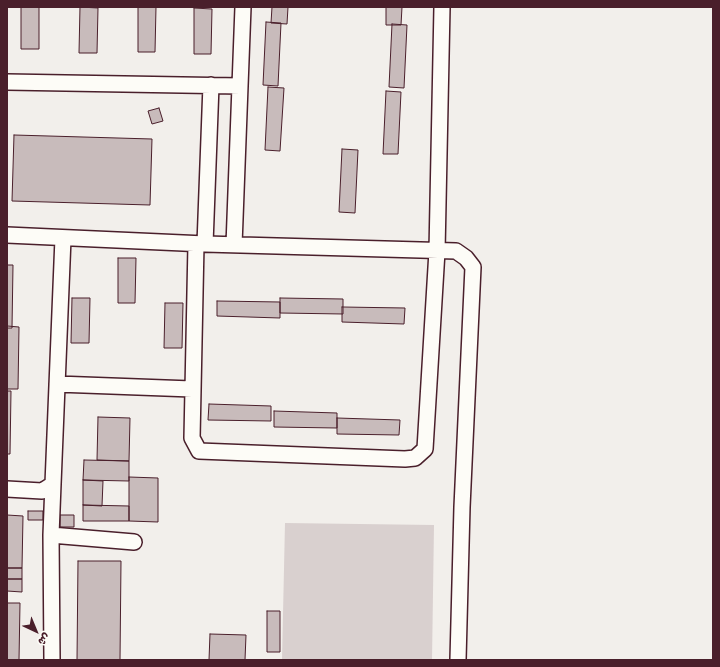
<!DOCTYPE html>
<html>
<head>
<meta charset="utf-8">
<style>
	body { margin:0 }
	#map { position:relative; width:720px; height:667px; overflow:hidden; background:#f2efeb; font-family:Caveat,"Playpen Sans Arabic",sans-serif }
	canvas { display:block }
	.frame { position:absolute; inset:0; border:8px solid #4a1f2b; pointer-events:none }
	.north { position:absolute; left:16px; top:611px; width:40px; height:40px; -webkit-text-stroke:3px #fdfcf7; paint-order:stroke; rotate:136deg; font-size:11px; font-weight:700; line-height:16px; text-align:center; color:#4a1f2b }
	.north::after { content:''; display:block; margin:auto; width:14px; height:18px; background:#4a1f2b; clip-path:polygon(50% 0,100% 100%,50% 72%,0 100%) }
</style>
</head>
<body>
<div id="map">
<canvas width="720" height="667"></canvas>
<div class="frame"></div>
<div class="north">ش</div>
</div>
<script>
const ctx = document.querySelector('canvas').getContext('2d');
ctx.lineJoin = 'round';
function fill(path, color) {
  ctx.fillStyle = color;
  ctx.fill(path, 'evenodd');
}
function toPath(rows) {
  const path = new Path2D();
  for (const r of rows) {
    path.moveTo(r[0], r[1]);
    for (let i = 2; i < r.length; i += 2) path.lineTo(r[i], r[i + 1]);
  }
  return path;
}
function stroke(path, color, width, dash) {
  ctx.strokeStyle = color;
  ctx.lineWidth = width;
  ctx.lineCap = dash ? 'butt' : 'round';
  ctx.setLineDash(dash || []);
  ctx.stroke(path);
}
const green = toPath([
	[285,523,434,525,432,660,282,660]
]);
const building = toPath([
	[21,7,39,7,39,49,21,49,21,7],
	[80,7,98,8,97,53,79,53,80,7],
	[138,7,156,7,155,52,138,52,138,7],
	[272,7,288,7,287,24,271,23,272,7],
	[386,7,402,7,401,25,386,25,386,7],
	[194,8,212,9,211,54,194,54,194,8],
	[266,22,281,23,278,86,263,85,266,22],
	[392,24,407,25,404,88,389,87,392,24],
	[268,87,284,88,280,151,265,150,268,87],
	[386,91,401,92,398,154,383,154,386,91],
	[159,108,163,121,152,124,148,111,159,108],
	[14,135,152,139,150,205,12,201,14,135],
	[342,149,358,150,355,213,339,212,342,149],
	[118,258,136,258,135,303,118,303,118,258],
	[7,265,13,265,12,328,7,328,7,265],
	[72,298,90,298,89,343,71,343,72,298],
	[280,298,343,299,343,314,280,313,280,298],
	[217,301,280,302,280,318,217,316,217,301],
	[165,303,183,303,182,348,164,348,165,303],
	[342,307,405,308,404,324,342,322,342,307],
	[7,326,19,327,18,389,7,389,7,326],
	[7,391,11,391,10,454,7,454,7,391],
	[209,404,271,406,271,421,208,420,209,404],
	[274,411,337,413,337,428,274,427,274,411],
	[98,417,130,418,129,461,97,460,98,417],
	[337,418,400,420,399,435,337,434,337,418],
	[84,460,129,461,129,481,83,480,84,460],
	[129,477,158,478,158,522,129,521,129,477],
	[83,480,103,481,102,506,83,505,83,480],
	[83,505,129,506,129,521,83,521,83,505],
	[28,511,43,511,43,520,28,520,28,511],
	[7,515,23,516,22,568,7,568,7,515],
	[60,515,74,515,74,527,60,527,60,515],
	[78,561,121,561,120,660,77,660,78,561],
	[7,568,22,568,22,579,7,579,7,568],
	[7,579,22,579,22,592,7,591,7,579],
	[7,603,20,603,19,660,7,660,7,603],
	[267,611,280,611,280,652,267,652,267,611],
	[210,634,246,635,245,660,209,660,210,634]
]);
const minor = toPath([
	[7,82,240,86,234,245],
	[240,86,243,7],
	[7,235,205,244,456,251,466,258,473,267,462,507,458,660],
	[196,244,192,438,199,451,405,459,415,458,425,449,437,251,442,7],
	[205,244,211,85],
	[57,384,192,389],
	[7,489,42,491,53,484,63,238],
	[51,535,134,542],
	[52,660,51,535,53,484]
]);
fill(green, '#d9d0cf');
fill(building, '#c8bbbb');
stroke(building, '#4a1f2b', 1);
stroke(minor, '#4a1f2b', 18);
stroke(minor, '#fdfcf7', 15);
</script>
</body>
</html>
